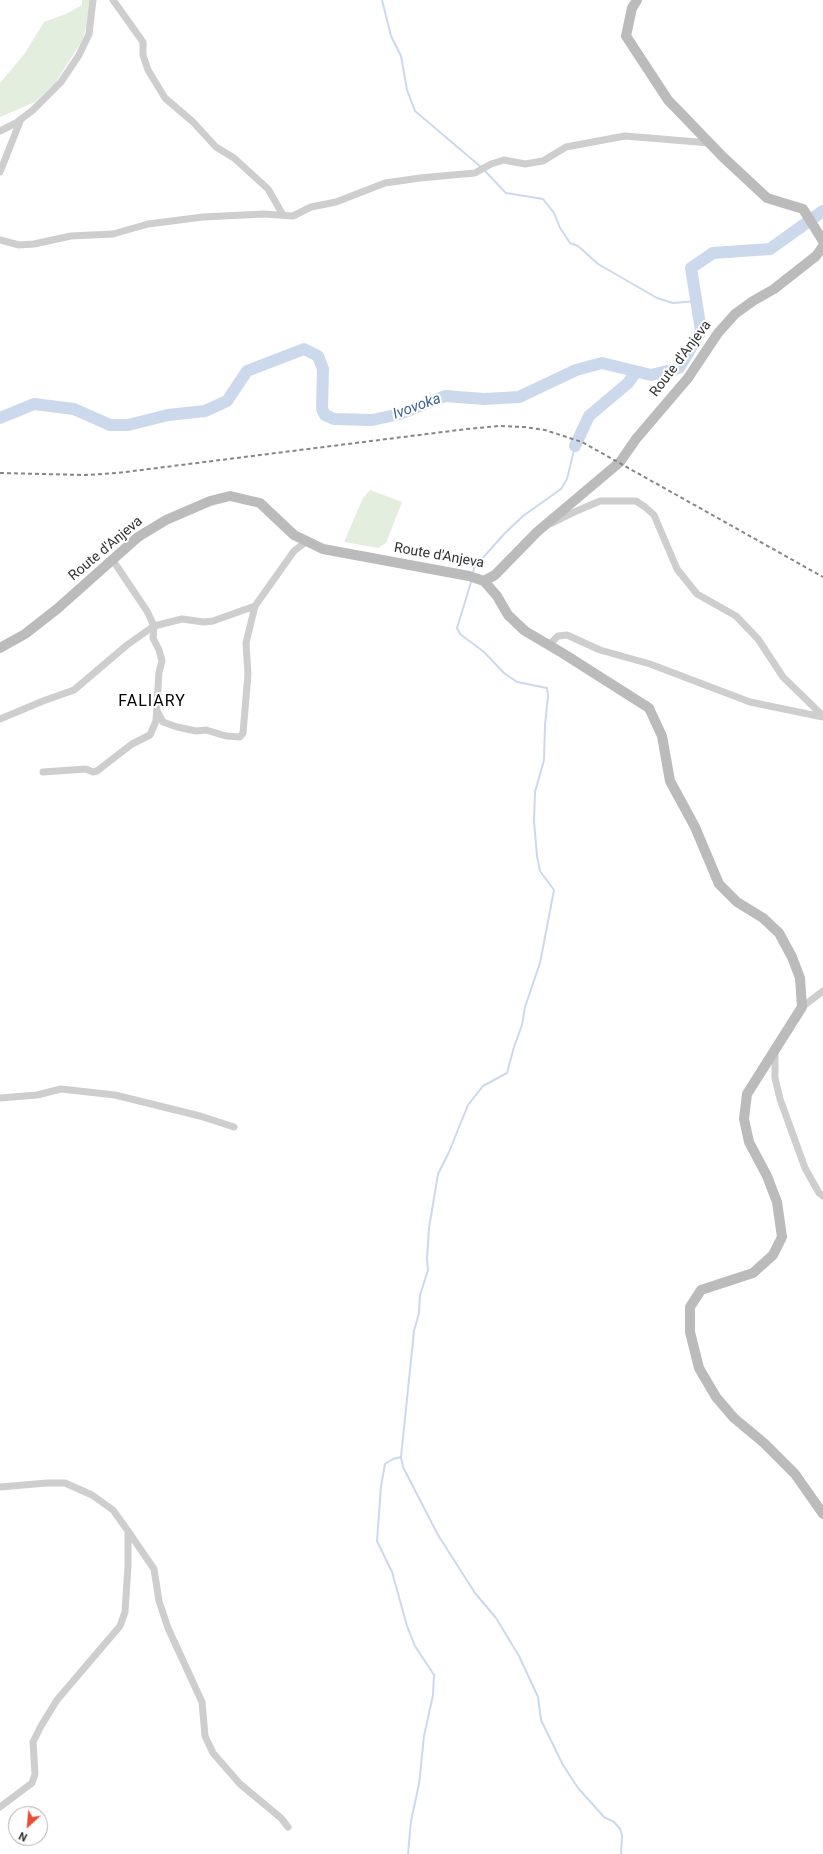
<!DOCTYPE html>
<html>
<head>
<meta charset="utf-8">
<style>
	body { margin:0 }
	#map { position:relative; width:823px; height:1854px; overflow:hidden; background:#fff; font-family:Roboto,sans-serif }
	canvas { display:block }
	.north { position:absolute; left:8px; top:1806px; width:40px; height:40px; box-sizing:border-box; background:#fff; border:1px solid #adadad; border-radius:50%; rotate:206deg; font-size:11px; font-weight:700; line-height:16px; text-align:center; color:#313131 }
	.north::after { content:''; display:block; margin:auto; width:14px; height:18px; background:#e84c33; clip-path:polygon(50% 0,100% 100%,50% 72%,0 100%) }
</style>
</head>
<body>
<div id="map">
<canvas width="823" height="1854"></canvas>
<div class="north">N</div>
</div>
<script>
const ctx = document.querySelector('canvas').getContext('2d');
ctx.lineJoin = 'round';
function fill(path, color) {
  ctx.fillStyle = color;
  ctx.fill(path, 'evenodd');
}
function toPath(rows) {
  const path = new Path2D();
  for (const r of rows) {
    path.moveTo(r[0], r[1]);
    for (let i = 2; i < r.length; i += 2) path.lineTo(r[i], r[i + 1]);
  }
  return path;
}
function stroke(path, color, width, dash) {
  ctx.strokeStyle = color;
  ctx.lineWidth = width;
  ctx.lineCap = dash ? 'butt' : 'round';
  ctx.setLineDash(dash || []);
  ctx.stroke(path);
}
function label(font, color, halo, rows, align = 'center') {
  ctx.font = font + ' Roboto,sans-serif';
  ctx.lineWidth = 4;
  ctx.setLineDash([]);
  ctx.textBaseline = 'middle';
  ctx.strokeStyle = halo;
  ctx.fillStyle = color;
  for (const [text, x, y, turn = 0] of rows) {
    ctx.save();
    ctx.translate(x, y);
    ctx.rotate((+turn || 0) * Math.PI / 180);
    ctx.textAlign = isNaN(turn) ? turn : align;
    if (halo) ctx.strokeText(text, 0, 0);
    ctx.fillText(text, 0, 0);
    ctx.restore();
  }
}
const green = toPath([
	[82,0,95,0,82,41,56,82,35,102,0,117,0,83,25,53,44,22,66,14,82,5],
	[370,490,402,502,386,543,378,548,344,542,363,498]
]);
const stream = toPath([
	[382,0,391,36,401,56,407,90,415,111,481,167],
	[484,170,506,193,543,199,554,213,560,228,570,243,578,246,598,264,657,298,673,303,697,301],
	[473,573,474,568,504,534,523,516,561,489,567,479,575,446],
	[472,579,457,628,460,634,484,652,504,673,517,682,547,688,548,696,545,725,544,760,535,792,534,821,537,856,540,871,554,890,540,963,525,1007,522,1025,514,1047,507,1073,483,1086,468,1105,449,1152,438,1174,429,1228,427,1259,428,1270,420,1295,419,1313,414,1331,401,1457,403,1467,438,1535,475,1593,496,1618,519,1656,538,1697,541,1720,563,1765,578,1788,604,1817,614,1822,620,1829,622,1835,621,1854],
	[401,1457,393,1459,385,1464,381,1486,377,1541,392,1572,407,1626,415,1646,434,1675,433,1695,424,1736,419,1784,411,1821,408,1854]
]);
const river = toPath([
	[0,418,34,404,74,409,110,425,128,425,168,415,205,411,227,401,247,371,304,349,318,356,323,369,322,409,325,415,334,419,372,420,400,414,445,396,484,399,519,397,576,370,602,363,651,375,679,368,701,331,691,268,713,253,770,249,823,211],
	[575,446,589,416,628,383,636,372]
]);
const street = toPath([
	[113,0,143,42,143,55,148,70,165,98,193,122,216,147,234,158,268,189,283,215],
	[0,131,16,123,33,110,61,82,79,55,89,34,93,0],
	[0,172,21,119],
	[0,240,19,245,34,244,71,236,113,234,148,224,203,217,264,214,293,216,311,207,336,202,385,183,420,178,475,173,491,164,504,160,525,164,543,161,566,147,625,136,710,143],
	[552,523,572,513,600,501,636,501,645,507,654,515,677,569,697,594,736,616,758,639,783,677,823,716],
	[549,645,558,636,567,635,600,650,650,664,750,702,823,717],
	[157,711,163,722,177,727,196,731,206,730,226,736,240,737,243,733,248,674,246,643,255,606],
	[0,719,43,701,74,690,127,645,154,626,182,619,204,622,213,621,255,606,294,551,307,541],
	[43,772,86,769,93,772,97,771,132,744,150,735,156,721,159,672,162,661,159,650,153,638,154,626,147,611,112,559],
	[802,1007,823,991],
	[775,1051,775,1078,780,1099,805,1168,819,1193,823,1196],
	[0,1098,37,1095,61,1089,115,1095,200,1116,234,1127],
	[0,1487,47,1483,65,1483,92,1495,113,1510,128,1531,128,1566,125,1612,120,1626,57,1700,41,1726,33,1742,35,1774,32,1783,0,1807],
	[128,1531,154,1569,159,1601,168,1628,202,1702,205,1736,213,1753,240,1784,281,1818,288,1827]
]);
const secondary = toPath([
	[637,0,632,8,626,36,668,100,723,157,767,198,803,209,823,241],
	[484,581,495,575,537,532,620,462,636,439,688,378,718,333,735,314,753,301,774,289,816,256,823,246],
	[0,648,25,634,57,609,138,537,166,520,210,501,230,496,260,503,294,535,323,549,469,576,484,581,497,596,508,615,525,631,564,654,649,708,662,736,670,781,695,827,719,884,737,902,763,918,779,933,792,957,800,978,802,1007,747,1094,744,1119,749,1142,767,1176,777,1202,782,1237,773,1255,753,1273,701,1290,690,1307,690,1332,699,1368,716,1397,734,1418,764,1443,795,1474,823,1514]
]);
const rail = toPath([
	[0,473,85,475,117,473,467,429,499,426,524,427,545,430,582,442,823,577]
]);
const streetNames = [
	["Route d'Anjeva",681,359,-53],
	["Route d'Anjeva",106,549,-40],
	["Route d'Anjeva",439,556,10]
];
const waterNames = [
	["Ivovoka",417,407,-20]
];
const quarterNames = [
	["FALIARY",152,702]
];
fill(green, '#e4eedf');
stroke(stream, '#ccd9ed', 2);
stroke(river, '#ccd9ed', 12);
stroke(street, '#cecece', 7);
stroke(secondary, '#bbb', 10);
stroke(rail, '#868686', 2, [4, 3]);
label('14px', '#313131', '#fff', streetNames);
label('italic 15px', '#3d6095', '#fff', waterNames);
ctx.letterSpacing = '1px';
label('16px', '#000', '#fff', quarterNames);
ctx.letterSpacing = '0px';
</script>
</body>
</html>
